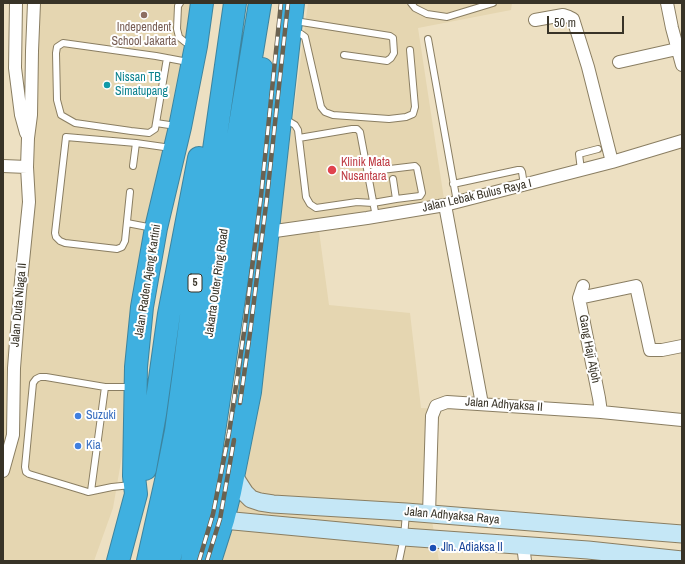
<!DOCTYPE html>
<html>
<head>
<meta charset="utf-8">
<style>
	body { margin:0 }
	#map { position:relative; width:685px; height:564px; overflow:hidden; background:#ede0c2; font-family:"Archivo Narrow",sans-serif }
	canvas { display:block }
	.frame { position:absolute; inset:0; border:4px solid #383327; pointer-events:none }
	.scale { position:absolute; left:547px; top:16px; width:77px; height:18px; box-sizing:border-box; border:2px solid #383327; border-top:0; padding-left:5px; font-size:12px; line-height:14px; white-space:nowrap; color:#383327; -webkit-text-stroke:3px #fff; paint-order:stroke }
</style>
</head>
<body>
<div id="map">
<canvas width="685" height="564"></canvas>
<div class="frame"></div>
<div class="scale">50 m</div>
</div>
<script>
const ctx = document.querySelector('canvas').getContext('2d');
ctx.lineJoin = 'round';
function fill(path, color) {
  ctx.fillStyle = color;
  ctx.fill(path, 'evenodd');
}
function toPath(rows) {
  const path = new Path2D();
  for (const r of rows) {
    path.moveTo(r[0], r[1]);
    for (let i = 2; i < r.length; i += 2) path.lineTo(r[i], r[i + 1]);
  }
  return path;
}
function stroke(path, color, width, dash) {
  ctx.strokeStyle = color;
  ctx.lineWidth = width;
  ctx.lineCap = dash ? 'butt' : 'round';
  ctx.setLineDash(dash || []);
  ctx.stroke(path);
}
function label(font, color, halo, rows, align = 'center') {
  ctx.font = font + ' "Archivo Narrow",sans-serif';
  ctx.lineWidth = 4;
  ctx.setLineDash([]);
  ctx.textBaseline = 'middle';
  ctx.strokeStyle = halo;
  ctx.fillStyle = color;
  for (const [text, x, y, turn = 0] of rows) {
    ctx.save();
    ctx.translate(x, y);
    ctx.rotate((+turn || 0) * Math.PI / 180);
    ctx.textAlign = isNaN(turn) ? turn : align;
    if (halo) ctx.strokeText(text, 0, 0);
    ctx.fillText(text, 0, 0);
    ctx.restore();
  }
}
const built = toPath([
	[35,3,200,3,113,508,94,561,3,561,3,379,34,157,36,51],
	[308,3,512,3,511,10,418,28,444,199,319,231,329,305,410,313,421,408,440,409,431,515,439,561,218,561,259,377]
]);
const lane = toPath([
	[180,3,178,6,177,29,179,37,185,42,192,44],
	[411,3,415,8,427,14,447,17,493,3],
	[295,21,390,36,393,38,394,53,391,58,387,61,344,55],
	[294,32,301,34,305,37,321,107,325,112,333,115,389,119,406,117,413,114,415,107,410,50],
	[428,39,457,202],
	[167,58,155,129,149,133,131,131,75,123,61,115,57,100,56,53,57,47,63,43,156,56,188,62],
	[284,121,290,122,295,125,298,130,306,197,310,204,316,208,357,202,373,203,396,199,420,196,422,193,417,168,415,166,373,171],
	[156,123,176,126],
	[299,138,352,129,357,129,360,132,376,217],
	[133,166,136,143],
	[581,170,579,154,598,149],
	[393,179,396,199],
	[453,184,518,170,521,170,522,172,524,185],
	[130,192,125,241,122,247,117,249,65,243,60,241,56,237,55,233,66,137,136,143,171,148],
	[127,223,153,228],
	[131,485,112,487,88,492,85,491,29,474,26,472,25,467,33,383,36,379,40,377,46,377,105,387,132,387],
	[91,491,105,387],
	[399,561,404,537,406,513]
]);
const street = toPath([
	[16,3,15,68,21,115,26,133],
	[667,3,672,28,682,65],
	[535,20,563,15,569,17,573,19,588,67,612,162],
	[619,62,677,49],
	[3,166,27,167],
	[445,205,482,404],
	[268,232,367,218,445,205,612,162,682,141],
	[583,286,579,298,599,398,601,412],
	[579,298,636,286,650,350,662,350,682,346],
	[3,471,13,435,14,368,20,291,29,202,27,167,28,138,31,115,32,51,34,3],
	[429,514,432,416,436,406,447,402,601,412,682,420],
	[523,545,525,561]
]);
const secondary = toPath([
	[234,476,245,493,251,499,260,502,273,504,406,512,682,534],
	[223,520,404,537,588,550,682,560]
]);
const highway = toPath([
	[145,469,155,414,169,314,199,158],
	[118,561,136,494,134,476,136,367,142,307,156,228,180,127,196,46,202,3],
	[148,561,166,481,176,431,184,372,197,268,235,3],
	[169,561,190,467,204,377,235,155,260,3],
	[192,561,196,533,206,485,256,151,262,69],
	[210,561,223,520,230,492,250,392,293,3]
]);
const rail = toPath([
	[240,403,250,333,267,197,288,3],
	[199,561,213,514,229,433,244,332,261,196,281,3],
	[207,561,220,519,234,440]
]);
const markers = [
	[144,15,4,"#8d6e63"],
	[107,85,4,"#0f9aa8"],
	[332,170,5,"#e0444e"],
	[78,416,4,"#3f7fe0"],
	[78,446,4,"#3f7fe0"],
	[433,548,4,"#1a4fb4"]
];
const shields = [
	[195,283,14]
];
const shieldNames = [
	["5",195,283]
];
const educationNames = [
	["Independent",144,28],
	["School Jakarta",144,42]
];
const cultureNames = [
	["Nissan TB",115,78],
	["Simatupang",115,92]
];
const healthNames = [
	["Klinik Mata",341,163],
	["Nusantara",341,177]
];
const streetNames = [
	["Jalan Lebak Bulus Raya I",477,196,-13],
	["Jalan Raden Ajeng Kartini",148,281,-81],
	["Jakarta Outer Ring Road",217,283,-82],
	["Jalan Duta Niaga II",19,305,-85],
	["Gang Haji Atjoh",589,349,79],
	["Jalan Adhyaksa II",504,405,4],
	["Jalan Adhyaksa Raya",452,516,5]
];
const shopNames = [
	["Suzuki",86,416],
	["Kia",86,446]
];
const transitNames = [
	["Jln. Adiaksa II",441,548]
];
fill(built, '#e5d6b1');
stroke(lane, '#8a7e62', 8);
stroke(street, '#8a7e62', 14);
stroke(secondary, '#8a7e62', 19);
stroke(highway, '#3d849f', 24);
stroke(lane, '#fff', 6);
stroke(street, '#fff', 12);
stroke(secondary, '#c5e7f6', 17);
stroke(highway, '#3fb0e0', 22);
stroke(rail, '#6a6251', 4.5);
stroke(rail, '#fff', 3, [9]);
for (const [x, y, r, color] of markers) {
  const dot = new Path2D();
  dot.arc(x, y, r, 0, 2 * Math.PI);
  ctx.fillStyle = color;
  ctx.fill(dot);
  stroke(dot, '#fff', 1.5);
}
for (const [x, y, w] of shields) {
  const box = new Path2D();
  box.roundRect(x - w / 2, y - 9, w, 18, 3);
  ctx.fillStyle = '#fff';
  ctx.fill(box);
  stroke(box, '#383327', 1);
}
label('bold 11px', '#383327', null, shieldNames);
label('12px', '#785e54', '#fff', educationNames);
label('12px', '#0d838f', '#fff', cultureNames, 'left');
label('12px', '#be3a42', '#fff', healthNames, 'left');
label('12px', '#383327', '#fff', streetNames);
label('12px', '#366cbe', '#fff', shopNames, 'left');
label('12px', '#164399', '#fff', transitNames, 'left');
</script>
</body>
</html>
